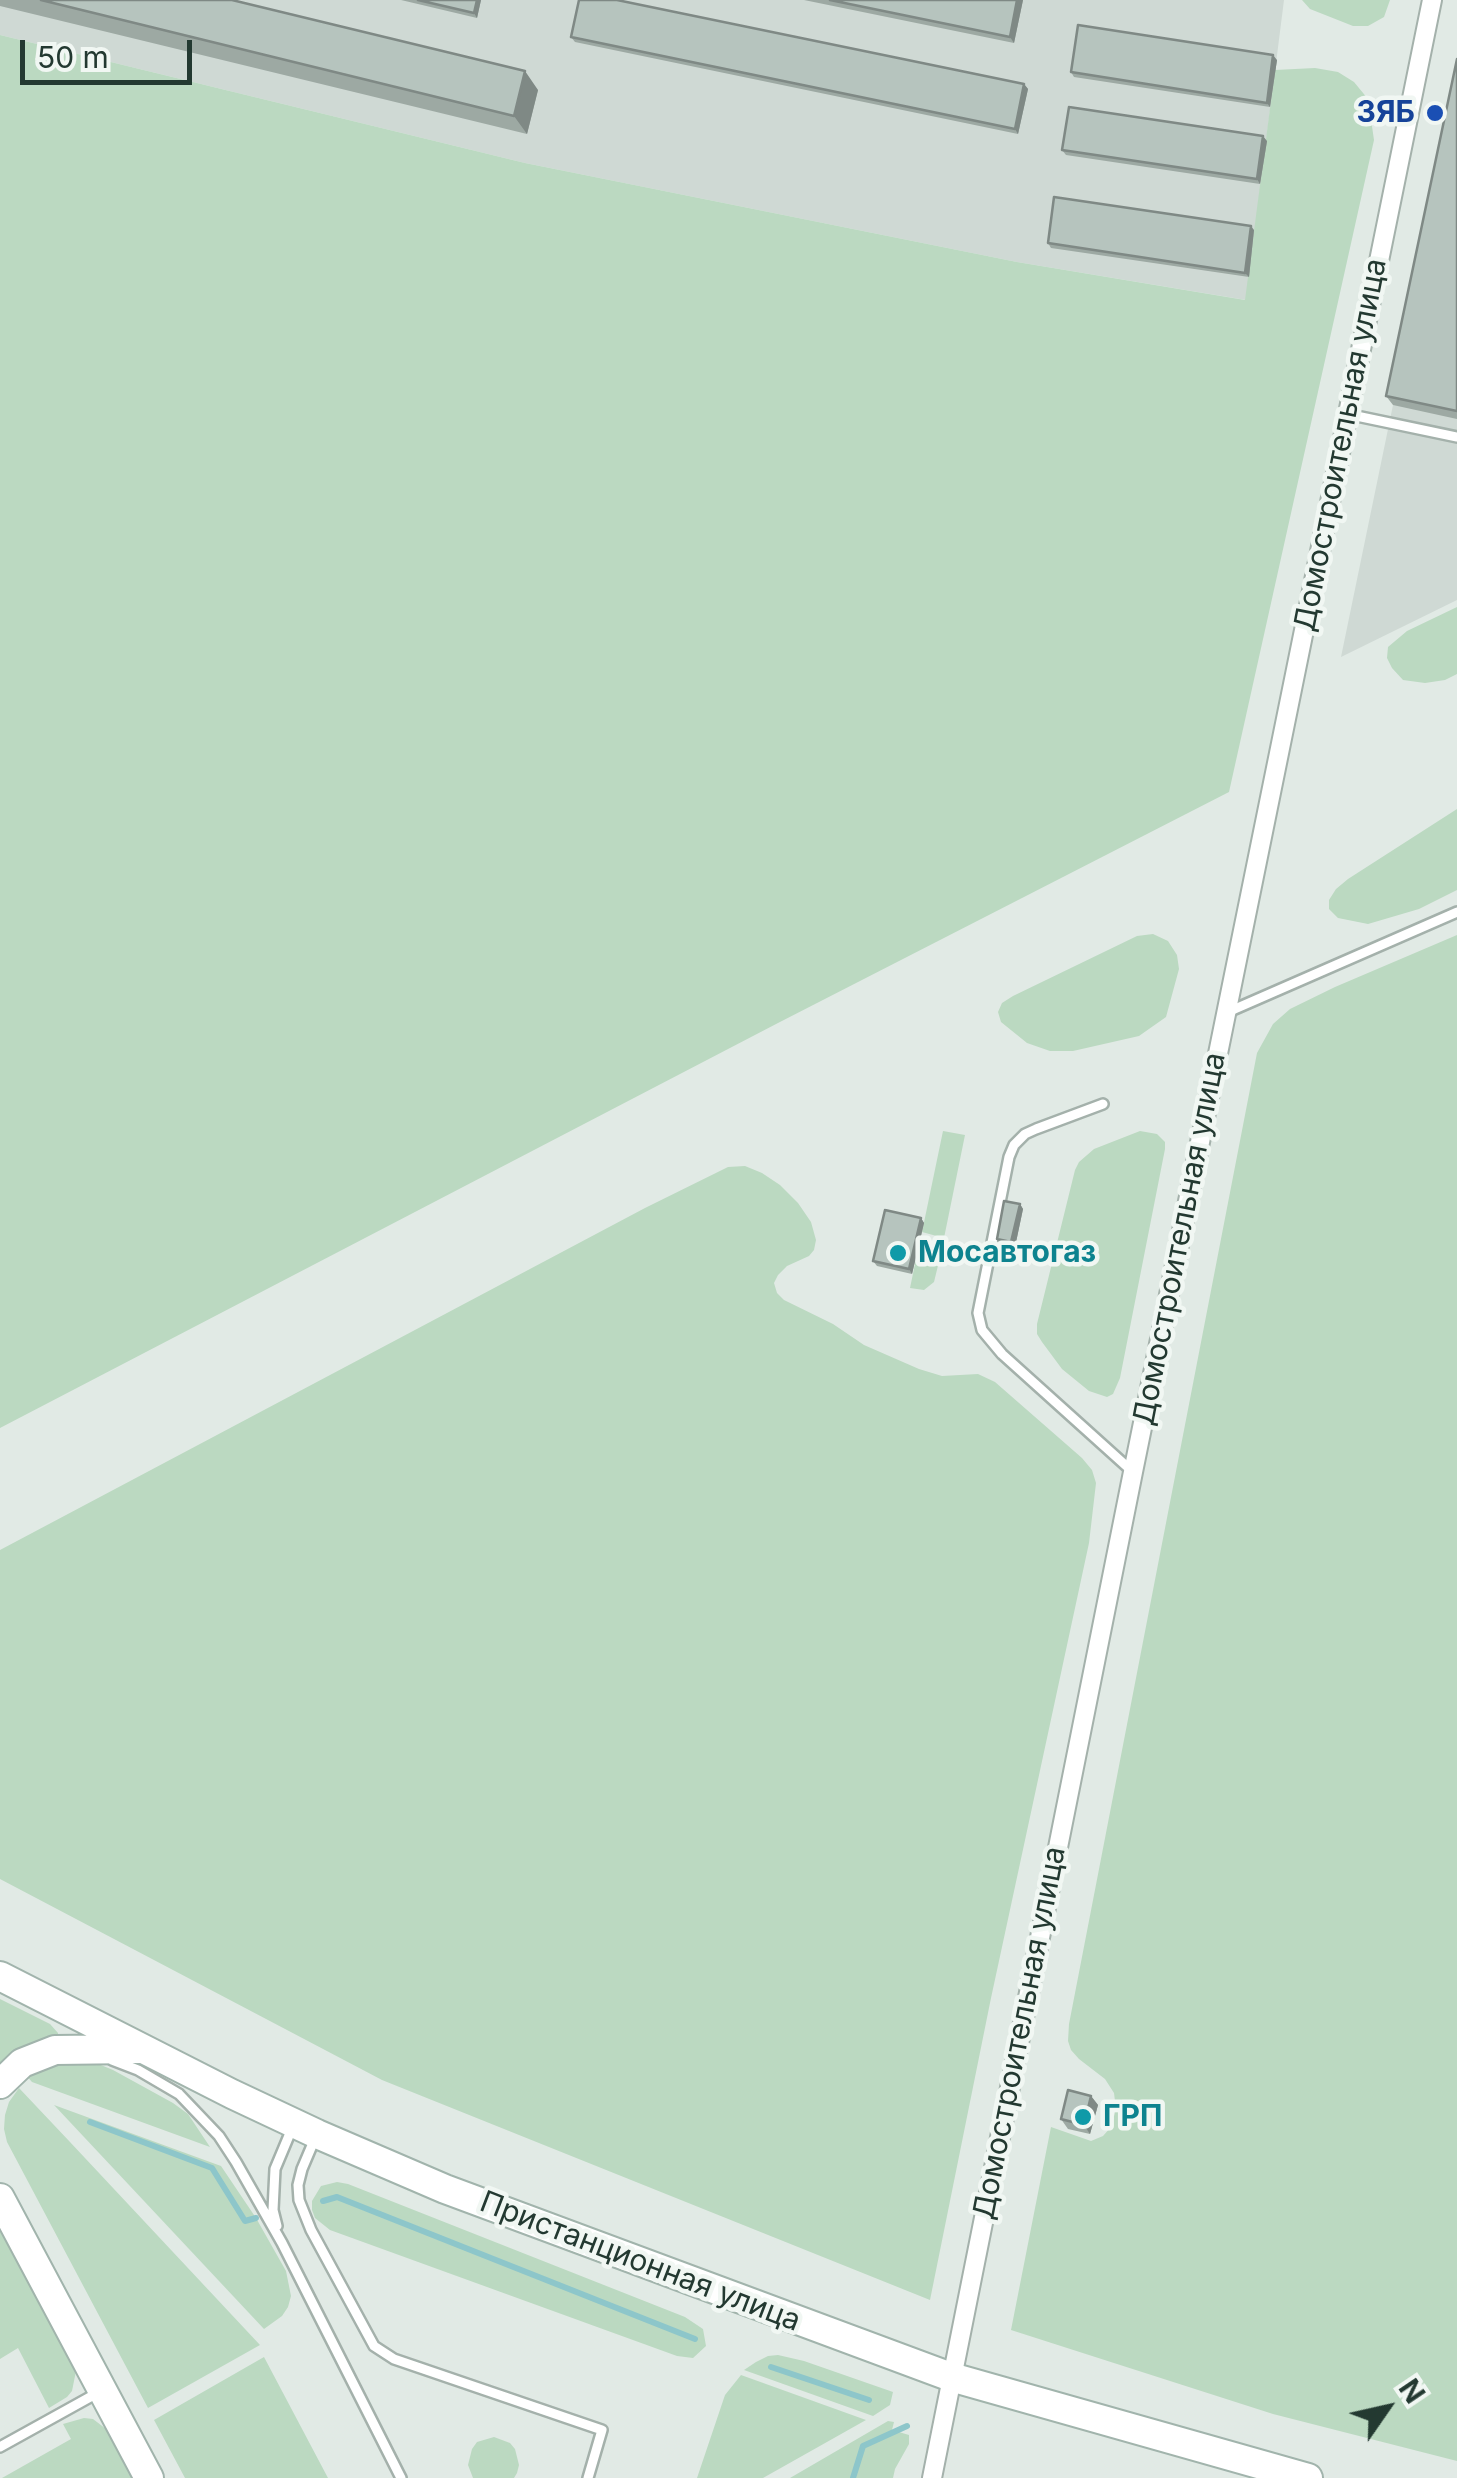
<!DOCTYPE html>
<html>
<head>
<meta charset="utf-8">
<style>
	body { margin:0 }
	#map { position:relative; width:1457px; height:2478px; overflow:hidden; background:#e1eae5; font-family:Inter,sans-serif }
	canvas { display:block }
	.north { position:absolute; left:1337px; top:2358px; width:100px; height:100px; -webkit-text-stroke:8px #f1f7f3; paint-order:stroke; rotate:56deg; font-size:28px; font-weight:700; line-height:40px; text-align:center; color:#233931 }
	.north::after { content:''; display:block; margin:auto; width:35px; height:45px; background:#233931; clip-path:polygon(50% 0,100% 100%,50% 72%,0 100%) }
	.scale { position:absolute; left:20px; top:40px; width:172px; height:45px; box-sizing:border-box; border:5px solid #233931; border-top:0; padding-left:12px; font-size:30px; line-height:35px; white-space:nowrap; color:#233931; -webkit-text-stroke:8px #f1f7f3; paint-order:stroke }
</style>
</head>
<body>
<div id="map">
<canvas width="1457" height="2478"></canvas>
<div class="north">N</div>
<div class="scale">50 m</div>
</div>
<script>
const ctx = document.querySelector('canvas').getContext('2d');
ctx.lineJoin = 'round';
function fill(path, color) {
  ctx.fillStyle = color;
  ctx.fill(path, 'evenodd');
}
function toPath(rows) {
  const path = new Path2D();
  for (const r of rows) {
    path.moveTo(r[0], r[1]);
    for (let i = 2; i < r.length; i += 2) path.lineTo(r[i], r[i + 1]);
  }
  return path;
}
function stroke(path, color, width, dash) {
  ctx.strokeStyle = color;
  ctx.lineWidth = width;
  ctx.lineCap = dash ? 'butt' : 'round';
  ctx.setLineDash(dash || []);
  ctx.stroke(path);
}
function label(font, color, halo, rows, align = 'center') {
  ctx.font = font + ' Inter,sans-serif';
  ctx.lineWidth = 9;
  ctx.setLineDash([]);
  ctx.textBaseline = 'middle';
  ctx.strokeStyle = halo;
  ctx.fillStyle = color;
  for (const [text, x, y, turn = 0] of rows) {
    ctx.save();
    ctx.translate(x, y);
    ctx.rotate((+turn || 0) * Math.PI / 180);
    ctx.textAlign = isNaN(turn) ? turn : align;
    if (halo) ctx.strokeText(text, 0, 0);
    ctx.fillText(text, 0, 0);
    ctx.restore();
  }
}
const built = toPath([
	[0,0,1284,0,1246,300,1017,262,525,163,0,35],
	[1457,105,1457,600,1341,657,1393,405]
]);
const green = toPath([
	[1302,0,1390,0,1384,17,1368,26,1353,26,1310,9],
	[0,35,525,163,1017,262,1245,300,1275,70,1315,68,1338,72,1354,82,1368,99,1374,140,1229,792,778,1023,0,1428],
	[1457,607,1457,674,1445,680,1425,683,1403,680,1392,668,1387,658,1388,647,1407,631],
	[1457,809,1457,890,1419,909,1368,924,1338,918,1329,909,1329,900,1336,889,1348,879],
	[1153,934,1168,941,1177,955,1179,969,1166,1017,1139,1036,1073,1051,1050,1051,1027,1043,1001,1022,998,1012,1002,1003,1013,996,1137,936],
	[1457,935,1457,2461,1273,2414,1011,2330,1051,2127,1091,2141,1103,2136,1111,2127,1116,2109,1114,2093,1105,2079,1079,2059,1071,2050,1068,2041,1069,2024,1257,1053,1273,1024,1290,1009,1335,987],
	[943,1131,965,1135,944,1238,922,1232],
	[1140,1131,1157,1134,1165,1142,1165,1149,1120,1378,1113,1394,1107,1397,1089,1391,1062,1369,1042,1342,1037,1334,1037,1324,1075,1170,1079,1162,1094,1149],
	[745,1166,762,1173,780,1185,798,1203,811,1222,816,1240,814,1250,809,1256,787,1266,778,1275,774,1283,777,1293,784,1300,833,1324,864,1345,919,1369,942,1376,978,1374,995,1382,1082,1458,1092,1470,1096,1483,1089,1543,991,1998,930,2300,382,2080,0,1879,0,1550,645,1208,728,1167],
	[920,1240,943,1245,934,1282,924,1290,910,1288],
	[0,1999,50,2024,58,2033,58,2036,0,2067],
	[44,2063,96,2063,113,2070,173,2103,188,2114,210,2147,32,2082,25,2074],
	[19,2088,70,2142,260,2345,148,2408,7,2142,4,2129,5,2115,9,2102],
	[54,2105,221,2166,256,2218,286,2271,291,2296,288,2307,282,2316,264,2329],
	[337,2182,348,2184,685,2317,703,2329,706,2346,693,2358,677,2356,330,2230,315,2218,312,2210,312,2201,321,2186],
	[0,2227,76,2371,72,2391,67,2397,49,2408,18,2348,0,2359],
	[778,2355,804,2361,893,2392,890,2405,873,2416,744,2370,756,2362,768,2356],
	[264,2357,328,2478,185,2478,154,2420],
	[741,2375,866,2420,763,2478,697,2478,725,2395],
	[84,2418,93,2419,106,2429,133,2478,2,2478,71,2439,63,2424],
	[888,2421,894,2422,892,2430,909,2435,909,2444,895,2469,893,2478,790,2478],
	[494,2437,510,2443,515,2449,519,2465,517,2473,514,2478,473,2478,468,2465,472,2449,477,2442]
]);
const stream = toPath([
	[90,2122,212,2168,245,2221,256,2218],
	[323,2201,337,2197,695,2339],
	[771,2367,869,2400],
	[853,2478,863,2446,907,2426]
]);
const lane = toPath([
	[1347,414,1457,437],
	[1228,1012,1457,912],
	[1103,1104,1036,1129,1025,1134,1014,1145,1009,1157,978,1313,982,1330,1002,1354,1133,1472],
	[112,2060,138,2070,179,2094,219,2136,236,2162,282,2243,401,2478],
	[316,2136,302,2169,298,2185,299,2200,311,2230,374,2346,394,2359,602,2430,588,2478],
	[277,2226,273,2210,275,2169,293,2126],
	[0,2447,101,2391]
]);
const street = toPath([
	[932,2478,1133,1472,1432,0]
]);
const secondary = toPath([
	[0,1976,232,2094,317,2134,445,2189,951,2377,1308,2478],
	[0,2084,22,2063,55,2050,137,2049],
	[0,2198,149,2478]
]);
const wall = toPath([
	[0,0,232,0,538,90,527,134,0,6],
	[401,0,481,0,477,18],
	[804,0,1023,0,1014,43],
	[571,37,1024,84,1028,89,1018,134,575,42],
	[1457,59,1457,419,1393,405,1386,396],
	[1277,60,1270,107,1074,77,1071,72],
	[1267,141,1260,184,1066,155,1062,150],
	[1254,230,1249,277,1051,248,1048,243],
	[1020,1204,1023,1209,1015,1247,1000,1244,997,1239],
	[921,1218,924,1223,912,1274,877,1266,873,1261],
	[1091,2096,1098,2105,1090,2134,1068,2129,1061,2119]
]);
const shadedWall = toPath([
	[477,0,481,0,477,18,474,13],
	[1017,0,1023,0,1014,43,1010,37],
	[1273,55,1277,60,1270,107,1267,103],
	[525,71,538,90,527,134,514,116],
	[1024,84,1028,89,1018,134,1015,129],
	[1263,136,1267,141,1260,184,1257,179],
	[1251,226,1254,230,1249,277,1245,273],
	[1020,1204,1023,1209,1015,1247,1011,1242],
	[921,1218,924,1223,912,1274,909,1269],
	[1091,2096,1098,2105,1090,2134,1084,2125]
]);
const building = toPath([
	[41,0,232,0,525,71,514,116,41,0],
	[418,0,477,0,474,13,418,0],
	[579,0,617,0,1024,84,1015,129,571,37,579,0],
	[830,0,1017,0,1010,37,830,0],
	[1078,25,1273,55,1267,103,1071,72,1078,25],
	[1457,59,1457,411,1386,396,1457,59],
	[1069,107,1263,136,1257,179,1062,150,1069,107],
	[1054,197,1251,226,1245,273,1048,243,1054,197],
	[1004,1201,1020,1204,1011,1242,997,1239,1004,1201],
	[885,1210,921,1218,909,1269,873,1261,885,1210],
	[1068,2090,1091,2096,1084,2125,1061,2119,1068,2090]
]);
const markers = [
	[1435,113,10,"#1a4fb4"],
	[898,1253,10,"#0f9aa8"],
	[1083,2117,10,"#0f9aa8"]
];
const transitNames = [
	["ЗЯБ",1415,113]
];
const streetNames = [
	["Домостроительная улица",1341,445,-79],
	["Домостроительная улица",1180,1239,-79],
	["Домостроительная улица",1020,2033,-79],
	["Пристанционная улица",640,2262,21]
];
const cultureNames = [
	["Мосавтогаз",918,1253],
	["ГРП",1103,2117]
];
fill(built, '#cfd9d4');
fill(green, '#bbd9c1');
stroke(stream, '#8dc6ca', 6);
stroke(lane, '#a4b1ab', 14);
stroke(street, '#a4b1ab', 22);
stroke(secondary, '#a1b4ac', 32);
stroke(lane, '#fff', 9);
stroke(street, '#fff', 18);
stroke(secondary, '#fff', 28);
fill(wall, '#9da9a3');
fill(shadedWall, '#7f8985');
fill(building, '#b6c4be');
stroke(building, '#7f8985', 2.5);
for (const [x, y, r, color] of markers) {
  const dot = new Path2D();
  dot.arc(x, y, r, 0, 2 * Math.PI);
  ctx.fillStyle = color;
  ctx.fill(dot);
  stroke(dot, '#f1f7f3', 4);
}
label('bold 30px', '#164399', '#f1f7f3', transitNames, 'right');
label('30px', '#233931', '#f1f7f3', streetNames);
label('bold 30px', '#0d838f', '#f1f7f3', cultureNames, 'left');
</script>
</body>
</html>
